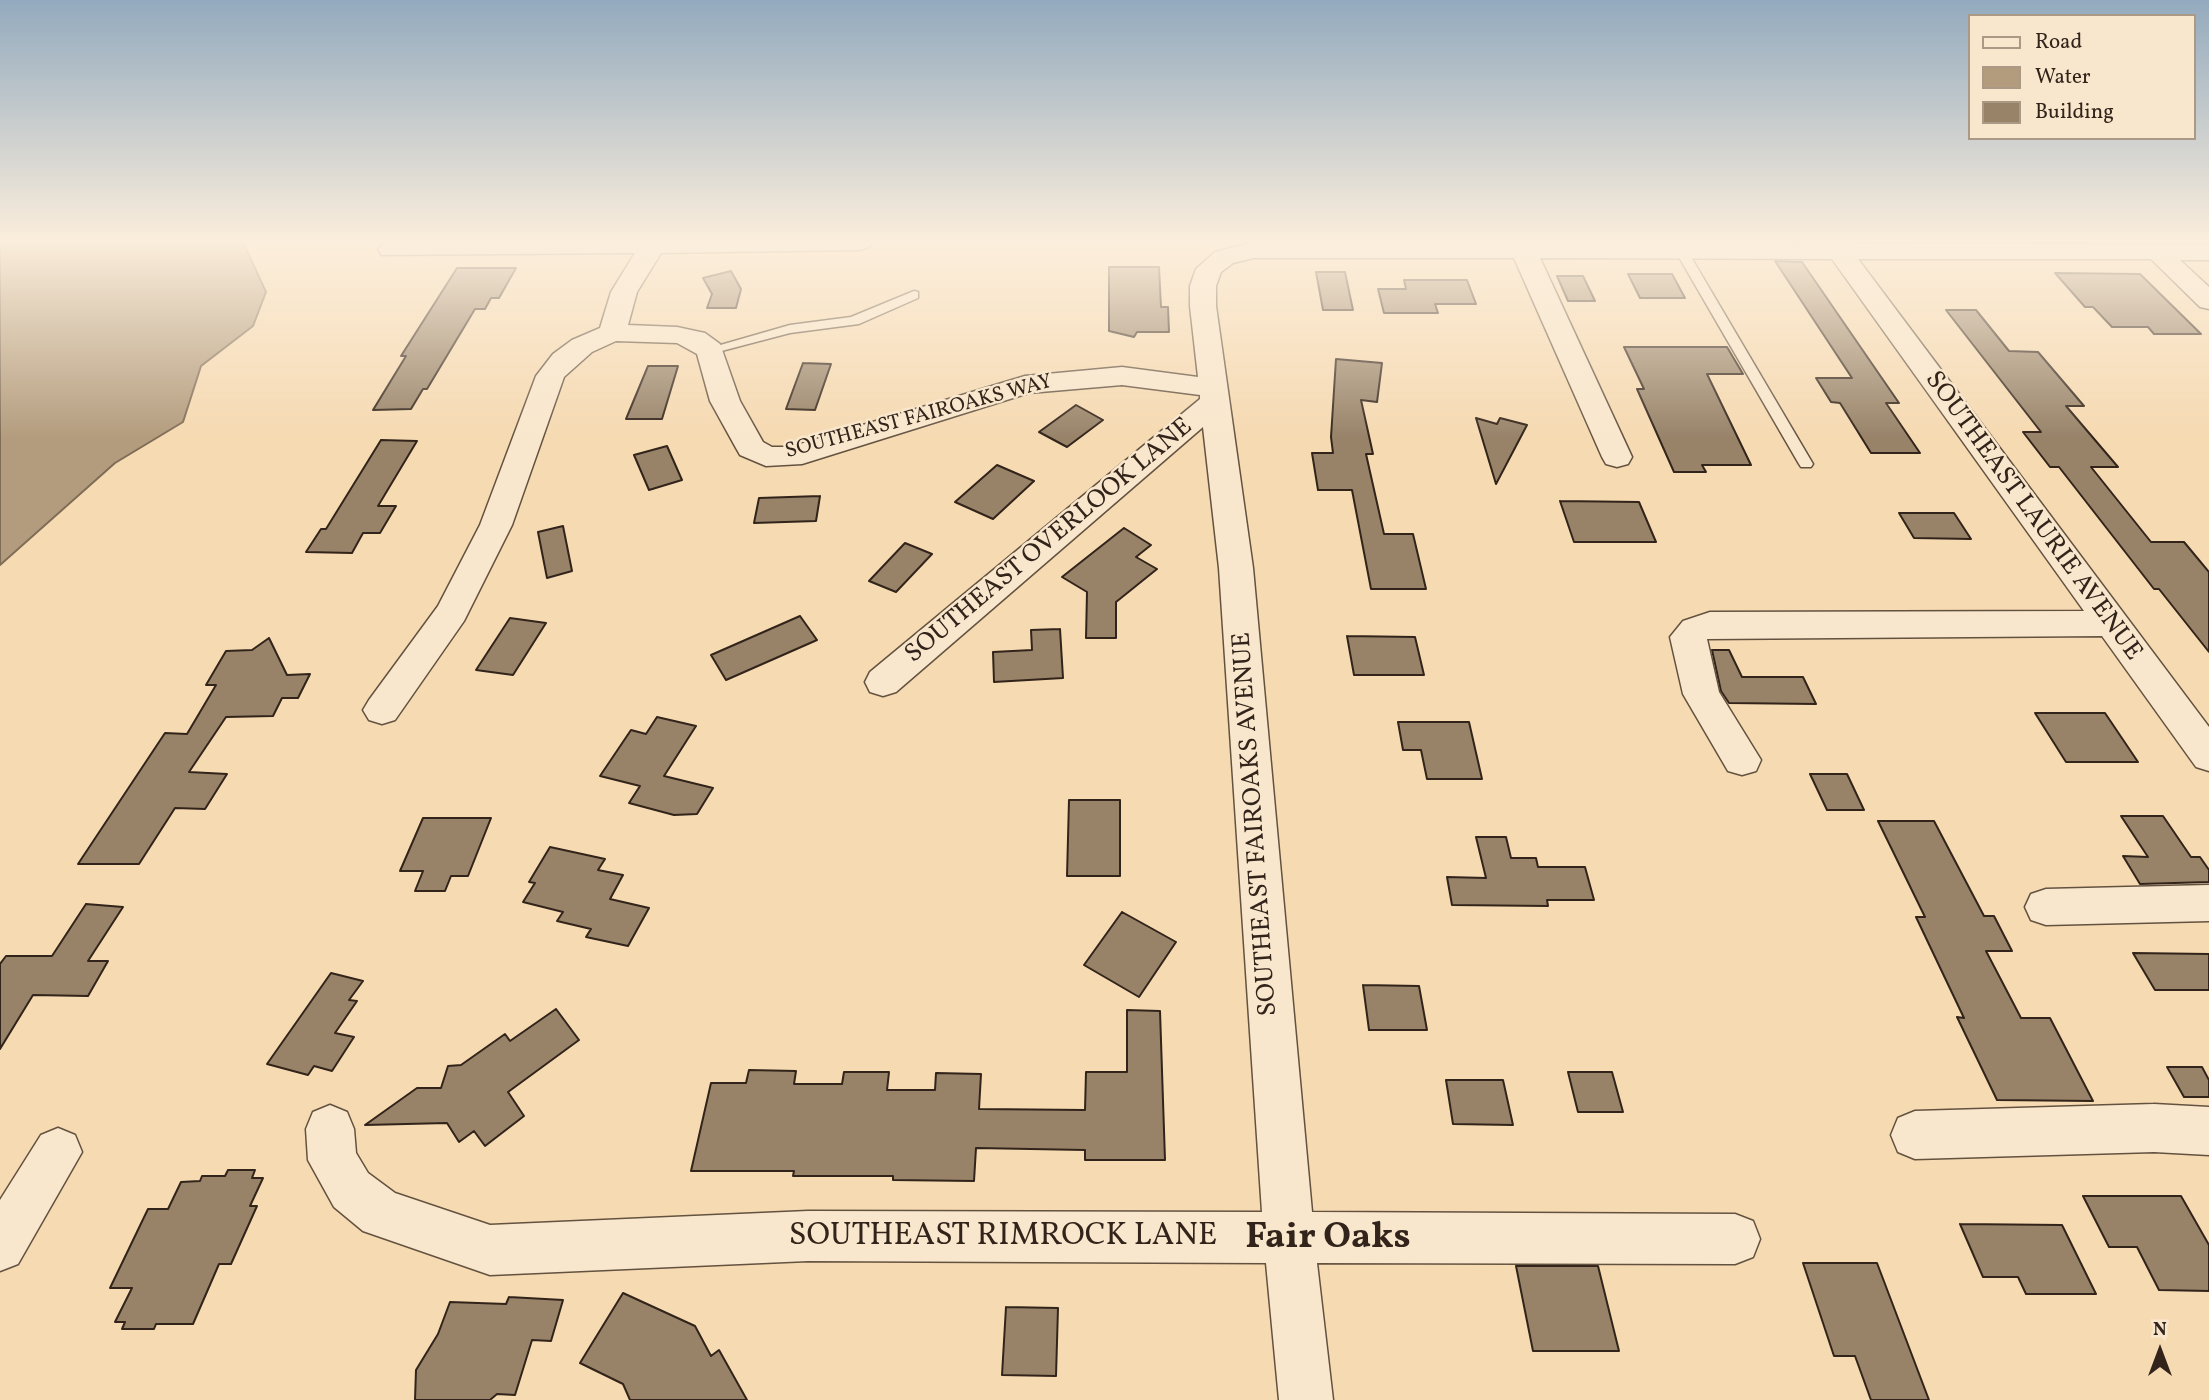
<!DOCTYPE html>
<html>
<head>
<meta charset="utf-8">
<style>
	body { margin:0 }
	#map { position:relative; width:2209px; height:1400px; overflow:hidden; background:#f6dab2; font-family:Vollkorn,serif }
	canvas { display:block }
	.legend { position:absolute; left:1968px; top:14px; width:228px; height:126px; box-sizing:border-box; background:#f9e7cd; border:2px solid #a99985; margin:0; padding:9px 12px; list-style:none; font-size:21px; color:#32241a }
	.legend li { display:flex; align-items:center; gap:14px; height:35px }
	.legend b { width:35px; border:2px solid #a99985 }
	.north { position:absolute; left:2125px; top:1316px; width:70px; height:70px; -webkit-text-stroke:5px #f9e7cd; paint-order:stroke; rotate:0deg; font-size:19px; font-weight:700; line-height:28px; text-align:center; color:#32241a }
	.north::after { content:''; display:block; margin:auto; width:24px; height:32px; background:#32241a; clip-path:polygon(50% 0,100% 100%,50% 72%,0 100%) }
</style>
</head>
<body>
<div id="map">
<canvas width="2209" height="1400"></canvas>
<ul class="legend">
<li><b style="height:9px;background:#f9e7cd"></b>Road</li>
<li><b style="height:19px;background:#b39c7e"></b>Water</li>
<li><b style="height:19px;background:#988369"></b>Building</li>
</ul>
<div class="north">N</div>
</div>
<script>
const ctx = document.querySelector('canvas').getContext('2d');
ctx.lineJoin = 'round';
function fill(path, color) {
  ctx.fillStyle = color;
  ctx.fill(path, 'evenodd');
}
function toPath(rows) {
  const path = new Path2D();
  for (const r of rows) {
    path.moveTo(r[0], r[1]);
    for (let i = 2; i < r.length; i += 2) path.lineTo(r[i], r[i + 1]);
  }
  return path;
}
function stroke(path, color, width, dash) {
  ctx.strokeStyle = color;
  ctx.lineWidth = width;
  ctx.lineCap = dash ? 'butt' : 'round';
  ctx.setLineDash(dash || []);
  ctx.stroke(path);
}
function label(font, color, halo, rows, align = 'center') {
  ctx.font = font + ' Vollkorn,serif';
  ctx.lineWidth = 5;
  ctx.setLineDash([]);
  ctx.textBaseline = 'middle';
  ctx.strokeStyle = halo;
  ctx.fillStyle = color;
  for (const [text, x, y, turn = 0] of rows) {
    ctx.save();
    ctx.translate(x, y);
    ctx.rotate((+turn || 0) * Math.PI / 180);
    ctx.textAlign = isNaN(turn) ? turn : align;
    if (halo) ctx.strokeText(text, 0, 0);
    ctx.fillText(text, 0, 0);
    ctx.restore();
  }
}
const water = toPath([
	[0,242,243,242,266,292,253,326,201,366,183,422,115,463,0,565,0,242]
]);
const building = toPath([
	[1775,261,1802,262,1899,403,1886,403,1920,453,1871,453,1840,403,1831,402,1816,378,1852,378,1775,261],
	[1109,267,1159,267,1161,307,1168,307,1169,332,1137,332,1134,337,1109,331,1109,267],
	[457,268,516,268,499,298,491,298,485,309,475,309,427,389,423,389,411,409,373,410,406,356,401,356,457,268],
	[731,271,741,289,736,308,707,308,712,294,703,278,731,271],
	[1316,272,1345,272,1353,310,1323,310,1316,272],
	[2055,273,2140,274,2201,334,2154,334,2148,327,2112,327,2093,307,2085,307,2055,273],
	[1628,274,1672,274,1685,298,1640,298,1628,274],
	[1557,276,1583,276,1595,301,1568,301,1557,276],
	[1404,280,1467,280,1476,304,1435,304,1438,313,1384,313,1378,289,1406,289,1404,280],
	[1946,310,1976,310,2009,351,2038,352,2084,406,2066,406,2118,467,2091,467,2151,542,2184,542,2209,572,2209,652,2159,589,2154,589,2059,467,2050,467,2023,432,2041,432,1946,310],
	[1624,347,1727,347,1743,374,1707,374,1751,465,1702,465,1706,472,1674,472,1637,389,1644,389,1624,347],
	[1336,359,1382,363,1377,402,1361,400,1373,454,1366,454,1384,534,1413,534,1426,589,1371,589,1352,490,1318,490,1312,453,1333,453,1331,437,1336,359],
	[803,363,831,364,815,410,786,409,803,363],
	[648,366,678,366,662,419,626,419,648,366],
	[1076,405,1103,420,1067,447,1039,432,1076,405],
	[1476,418,1497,424,1500,418,1527,425,1496,484,1476,418],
	[381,440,417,441,378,506,396,506,380,533,363,533,352,553,306,552,321,529,326,529,381,440],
	[667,446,682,480,649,490,634,455,667,446],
	[997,465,1034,481,993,519,955,502,997,465],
	[820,496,816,521,754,523,759,498,820,496],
	[1560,501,1639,502,1656,542,1574,542,1560,501],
	[1899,513,1954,513,1971,539,1914,538,1899,513],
	[563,526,572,571,547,578,538,532,563,526],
	[1124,528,1151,545,1136,557,1157,569,1116,602,1116,638,1086,638,1087,592,1062,577,1124,528],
	[905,543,932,554,896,592,869,581,905,543],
	[800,616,817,640,726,680,711,655,800,616],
	[510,618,546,623,513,675,476,670,510,618],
	[1060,629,1063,678,994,682,993,652,1032,650,1031,630,1060,629],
	[1347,636,1415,637,1424,675,1354,675,1347,636],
	[269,638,287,675,310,674,298,698,282,698,273,716,226,717,189,772,227,774,205,809,175,808,139,864,78,864,165,733,187,734,216,685,206,685,226,651,252,650,269,638],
	[1712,650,1729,650,1742,677,1803,677,1816,704,1729,703,1721,691,1712,650],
	[2035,713,2105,713,2138,762,2066,762,2035,713],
	[657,717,696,726,664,776,713,788,697,814,674,815,629,803,640,786,600,776,631,730,646,734,657,717],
	[1398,722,1469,722,1482,779,1427,779,1421,750,1403,750,1398,722],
	[1810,774,1847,774,1864,810,1827,810,1810,774],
	[1069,800,1120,800,1120,876,1067,876,1069,800],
	[2121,816,2163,816,2191,857,2200,857,2209,870,2209,882,2140,884,2123,856,2148,857,2121,816],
	[423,818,491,818,468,876,451,876,445,891,415,891,423,871,400,871,423,818],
	[1878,821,1934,821,1984,916,1994,916,2012,951,1986,951,2021,1018,2050,1018,2093,1101,1997,1100,1957,1017,1964,1018,1916,917,1925,917,1878,821],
	[1476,837,1506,837,1511,858,1536,858,1538,867,1585,867,1594,900,1547,900,1548,906,1452,905,1447,877,1486,878,1476,837],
	[550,847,605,859,598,870,623,875,610,899,649,908,628,946,586,937,591,929,557,921,563,912,523,902,535,883,529,882,550,847],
	[86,904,123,907,88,961,108,961,88,996,33,995,0,1049,0,964,6,956,52,956,86,904],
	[1122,912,1176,942,1139,997,1084,965,1122,912],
	[2133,953,2209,954,2209,990,2155,990,2133,953],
	[331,973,363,981,349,1000,357,1001,335,1033,354,1037,332,1071,314,1066,308,1075,267,1064,331,973],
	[1363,985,1419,986,1427,1030,1369,1030,1363,985],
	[556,1009,579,1040,508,1092,524,1116,485,1146,474,1131,459,1142,447,1123,365,1125,417,1088,441,1088,448,1066,461,1065,505,1034,510,1041,556,1009],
	[1127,1010,1160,1011,1165,1160,1085,1160,1085,1150,976,1148,974,1181,893,1180,893,1176,793,1176,794,1171,691,1171,711,1083,746,1083,749,1070,796,1071,794,1084,842,1084,844,1072,889,1072,887,1090,935,1090,936,1073,981,1074,979,1109,1085,1110,1086,1072,1127,1072,1127,1010],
	[2167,1067,2202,1067,2209,1080,2209,1097,2184,1097,2167,1067],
	[1568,1072,1612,1072,1623,1112,1578,1112,1568,1072],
	[1446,1080,1503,1080,1513,1125,1453,1124,1446,1080],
	[228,1170,255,1170,252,1178,263,1178,250,1206,257,1206,231,1264,219,1264,193,1324,156,1324,154,1329,122,1329,125,1322,115,1322,132,1288,110,1288,148,1209,168,1209,181,1182,200,1181,202,1176,225,1176,228,1170],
	[2083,1196,2181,1196,2209,1245,2209,1291,2159,1290,2137,1247,2109,1247,2083,1196],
	[1960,1224,2062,1225,2096,1294,2026,1294,2018,1277,1983,1277,1960,1224],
	[1803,1263,1877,1263,1929,1400,1871,1400,1855,1356,1834,1356,1803,1263],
	[1516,1266,1598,1266,1619,1351,1533,1351,1516,1266],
	[623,1293,695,1326,711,1356,719,1350,747,1400,630,1400,623,1384,580,1363,623,1293],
	[509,1297,563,1300,551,1341,532,1340,515,1395,497,1394,490,1400,415,1400,416,1370,438,1334,450,1302,506,1304,509,1297],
	[1006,1307,1058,1308,1056,1376,1002,1375,1006,1307]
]);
const service = toPath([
	[1682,248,1688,252,1813,464,1811,467,1801,467,1799,464,1676,252,1682,248],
	[914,291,918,292,918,298,859,324,790,333,710,354,703,350,790,325,851,317,914,291]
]);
const minor = toPath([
	[391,242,872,242,869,247,860,250,661,253,637,292,628,325,677,327,705,333,720,344,740,401,763,442,772,447,790,447,1025,376,1122,367,1198,377,1190,306,1190,286,1196,269,1215,252,1254,242,2209,244,2209,260,2180,260,2209,287,2209,309,2200,307,2151,259,1858,259,2209,727,2209,771,2196,767,2102,636,1707,639,1719,692,1761,760,1756,771,1742,775,1728,771,1683,694,1670,637,1683,621,1710,612,2084,611,1832,259,1540,258,1632,457,1628,464,1617,467,1606,464,1602,457,1514,258,1254,258,1233,263,1221,272,1216,286,1216,306,1253,568,1312,1212,1735,1214,1753,1221,1760,1239,1753,1257,1735,1264,1317,1263,1333,1400,1279,1400,1266,1263,808,1261,490,1275,363,1231,334,1207,308,1160,306,1129,313,1112,330,1105,347,1112,354,1129,356,1153,368,1173,395,1193,490,1225,808,1211,1262,1212,1219,568,1203,427,896,692,883,696,870,692,865,682,870,672,1200,399,1200,395,1122,385,1029,393,802,464,766,466,740,455,736,448,710,401,697,354,677,343,616,341,592,352,564,377,512,525,464,621,395,720,382,724,369,720,363,710,369,700,438,606,480,525,536,376,553,354,572,340,600,328,611,292,635,253,382,255,378,250,382,245,391,242],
	[2209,885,2209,921,2046,925,2031,920,2025,907,2031,894,2046,889,2209,885],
	[2154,1104,2209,1107,2209,1155,2154,1152,1915,1159,1898,1152,1891,1135,1898,1118,1915,1111,2154,1104],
	[58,1128,75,1135,82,1152,18,1264,0,1271,0,1200,41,1135,58,1128]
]);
const farStreetnames = [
	["SOUTHEAST FAIROAKS WAY",919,418,-15]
];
const streetNames = [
	["SOUTHEAST LAURIE AVENUE",2032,517,54],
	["SOUTHEAST OVERLOOK LANE",1050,542,-40],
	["SOUTHEAST FAIROAKS AVENUE",1257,824,-94]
];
const nearStreetnames = [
	["SOUTHEAST RIMROCK LANE",1003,1238]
];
const nearQuarternames = [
	["Fair Oaks",1328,1240]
];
fill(water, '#b39c7e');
stroke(water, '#7f6c56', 2);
fill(building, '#988369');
stroke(building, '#32241a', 2);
stroke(service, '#635240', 3);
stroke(minor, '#635240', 3);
fill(service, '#f9e7cd');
fill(minor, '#f9e7cd');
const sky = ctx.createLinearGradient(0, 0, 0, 438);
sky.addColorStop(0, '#93aabe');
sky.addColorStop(0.55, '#fbeedc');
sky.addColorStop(1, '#fbeedc00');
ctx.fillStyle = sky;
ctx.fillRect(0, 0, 2209, 438);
label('21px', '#32241a', '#f9e7cd', farStreetnames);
label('26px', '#32241a', '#f9e7cd', streetNames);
label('32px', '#32241a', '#f9e7cd', nearStreetnames);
label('bold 37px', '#32241a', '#f9e7cd', nearQuarternames);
</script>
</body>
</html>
